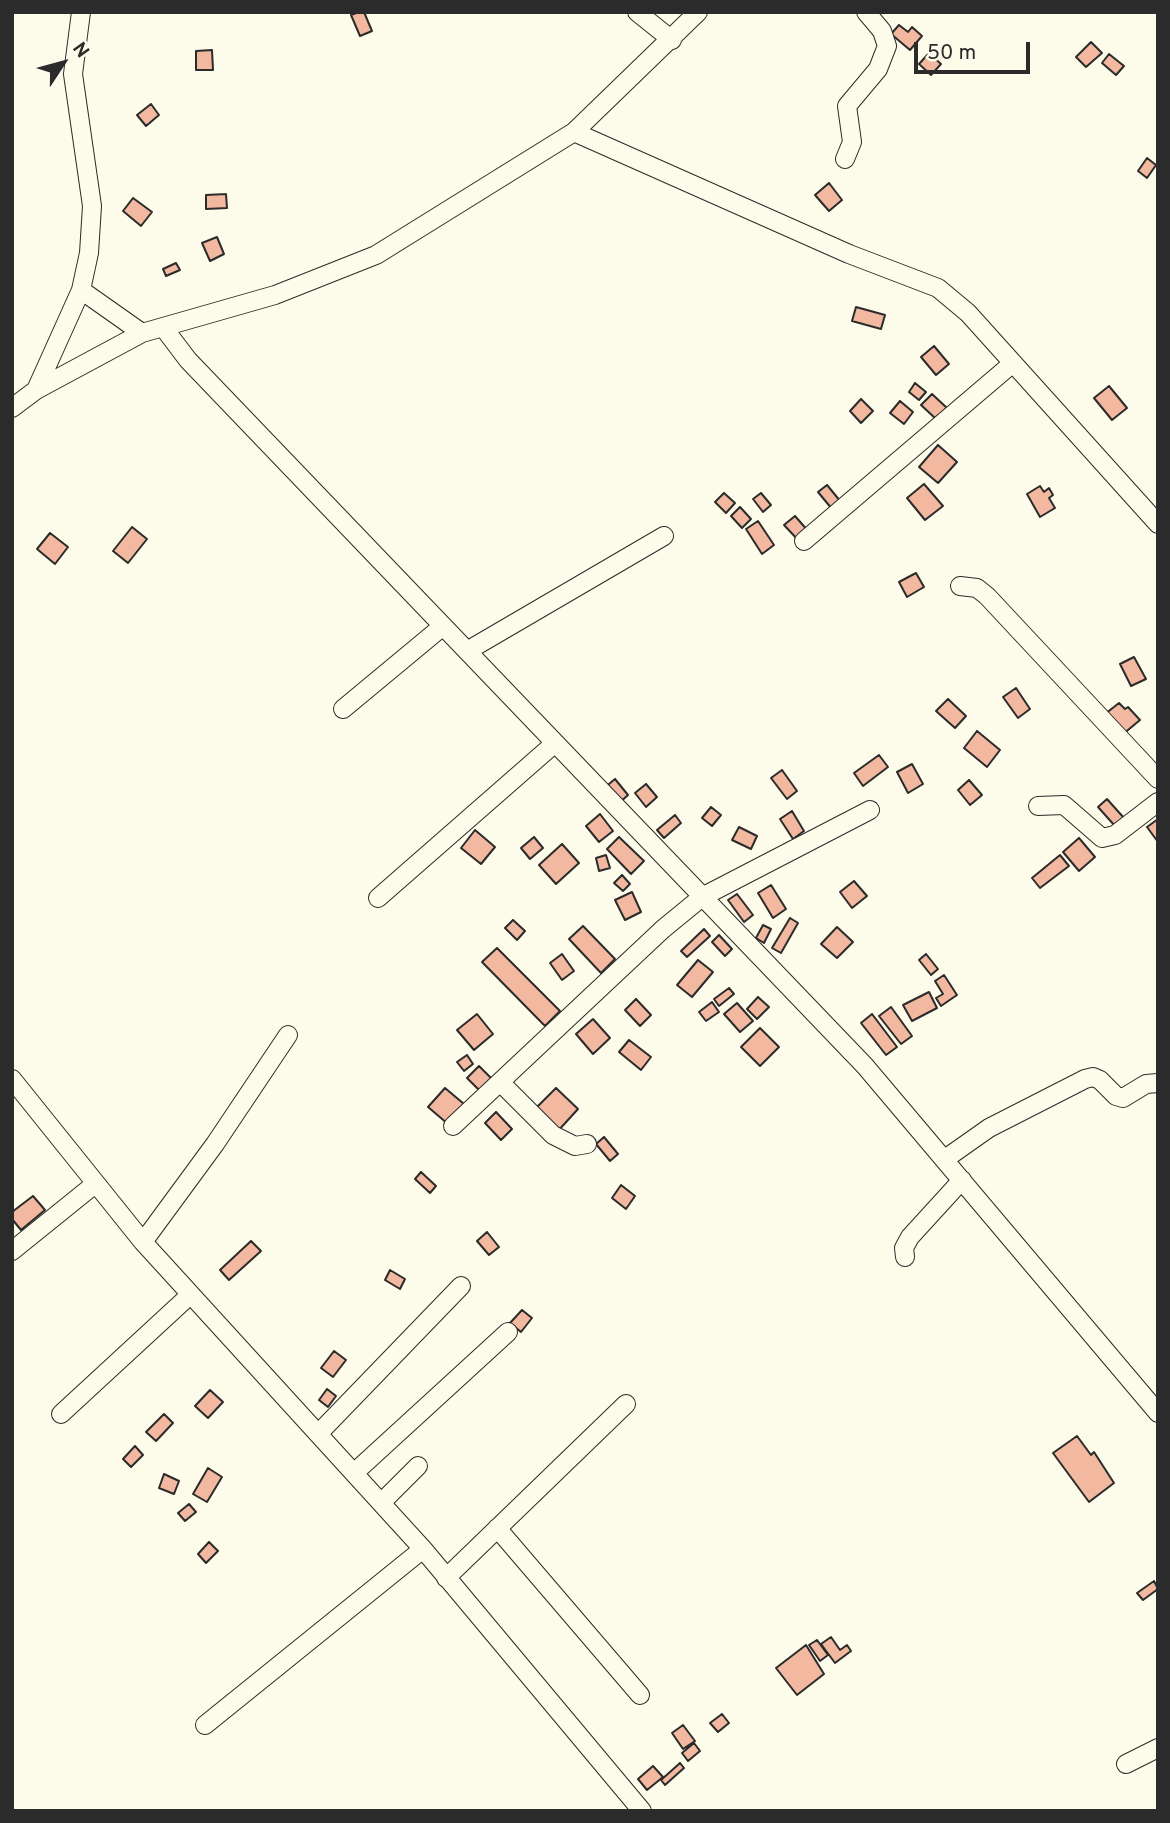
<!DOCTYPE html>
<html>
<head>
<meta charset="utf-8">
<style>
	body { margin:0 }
	#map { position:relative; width:1170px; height:1823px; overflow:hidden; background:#fdfbea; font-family:Overpass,sans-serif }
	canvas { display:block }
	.frame { position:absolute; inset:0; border:14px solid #2b2b2b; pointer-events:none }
	.north { position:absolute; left:28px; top:28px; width:70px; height:70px; -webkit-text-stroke:5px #fdfbea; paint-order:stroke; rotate:54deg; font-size:19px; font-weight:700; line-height:28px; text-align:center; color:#2b2b2b }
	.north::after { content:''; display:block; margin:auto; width:24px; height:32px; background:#2b2b2b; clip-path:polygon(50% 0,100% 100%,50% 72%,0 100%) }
	.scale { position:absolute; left:914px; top:42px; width:116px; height:32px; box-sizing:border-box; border:4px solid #2b2b2b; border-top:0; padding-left:9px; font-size:21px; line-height:24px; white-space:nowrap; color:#2b2b2b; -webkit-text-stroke:5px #fdfbea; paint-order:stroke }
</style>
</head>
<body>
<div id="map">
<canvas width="1170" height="1823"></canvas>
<div class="frame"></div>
<div class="north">N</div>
<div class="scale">50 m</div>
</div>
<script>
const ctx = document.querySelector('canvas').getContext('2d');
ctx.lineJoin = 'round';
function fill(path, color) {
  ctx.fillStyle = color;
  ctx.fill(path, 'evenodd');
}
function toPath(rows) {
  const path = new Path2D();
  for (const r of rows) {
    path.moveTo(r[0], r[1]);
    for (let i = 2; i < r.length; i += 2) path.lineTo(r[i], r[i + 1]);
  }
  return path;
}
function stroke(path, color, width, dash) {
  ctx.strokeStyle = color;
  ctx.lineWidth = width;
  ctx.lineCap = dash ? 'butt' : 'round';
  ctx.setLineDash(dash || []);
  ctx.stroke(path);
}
const building = toPath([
	[359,12,364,12,372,31,360,36,351,15,359,12],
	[899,25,908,32,912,27,922,36,910,50,891,34,899,25],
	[1091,42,1102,53,1086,67,1076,57,1091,42],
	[212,50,213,70,196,70,196,51,212,50],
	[929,53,941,64,931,75,919,64,929,53],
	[1109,54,1124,66,1116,75,1102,63,1109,54],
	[151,104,159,115,146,126,137,115,151,104],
	[1147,158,1156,165,1147,178,1138,171,1147,158],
	[829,183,842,200,829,211,815,195,829,183],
	[226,194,227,208,206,209,206,195,226,194],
	[133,198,152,212,141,226,123,211,133,198],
	[217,237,224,254,210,261,202,243,217,237],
	[176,263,180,270,166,276,163,269,176,263],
	[856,307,885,315,881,329,852,321,856,307],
	[934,346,949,364,936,375,921,357,934,346],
	[915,383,926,392,919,400,909,392,915,383],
	[1109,386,1127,408,1112,420,1094,398,1109,386],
	[932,394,947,408,936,419,921,405,932,394],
	[861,399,873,411,861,423,850,411,861,399],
	[900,401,913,412,904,424,890,413,900,401],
	[938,445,957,462,938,483,919,467,938,445],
	[924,484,943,506,925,520,907,498,924,484],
	[827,485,841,502,832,509,818,492,827,485],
	[1040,486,1044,492,1049,488,1053,495,1049,498,1055,508,1040,517,1027,494,1040,486],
	[724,493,735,503,726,513,715,502,724,493],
	[761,493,771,505,763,512,753,499,761,493],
	[740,507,751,519,742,528,731,516,740,507],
	[795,516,809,532,799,541,784,525,795,516],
	[758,521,774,545,762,554,746,529,758,521],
	[132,527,147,539,128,563,113,551,132,527],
	[50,533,68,547,55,564,37,549,50,533],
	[916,573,924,587,907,597,899,582,916,573],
	[1134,657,1146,679,1131,686,1120,664,1134,657],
	[1016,688,1030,709,1018,718,1003,697,1016,688],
	[948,699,966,716,955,728,936,711,948,699],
	[1119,703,1125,709,1128,707,1140,720,1122,735,1105,714,1119,703],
	[977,731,1000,750,987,767,964,748,977,731],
	[879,755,888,767,863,786,854,773,879,755],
	[912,764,923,784,908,793,897,772,912,764],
	[782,770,797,791,787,799,771,778,782,770],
	[615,779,628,795,617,805,603,789,615,779],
	[969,780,982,795,970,805,958,790,969,780],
	[646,784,657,797,646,807,635,793,646,784],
	[1107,799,1124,818,1115,826,1098,807,1107,799],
	[711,807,721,815,712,826,702,818,711,807],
	[792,811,804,831,793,839,780,819,792,811],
	[600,814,613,831,599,842,586,826,600,814],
	[675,815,681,823,664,838,657,830,675,815],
	[1158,819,1158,842,1147,827,1158,819],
	[739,827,757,836,751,849,732,840,739,827],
	[475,830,495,847,481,864,461,848,475,830],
	[534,837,543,848,530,859,521,848,534,837],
	[619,837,644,861,631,874,607,849,619,837],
	[1079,838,1095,857,1079,871,1063,852,1079,838],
	[562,844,579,863,556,884,539,865,562,844],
	[606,855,610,868,599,871,596,858,606,855],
	[1060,855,1069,866,1040,888,1032,878,1060,855],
	[622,875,630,884,623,891,614,883,622,875],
	[854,881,867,896,852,908,840,892,854,881],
	[771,885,786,909,773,918,758,893,771,885],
	[632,892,641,912,625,920,615,900,632,892],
	[737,894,753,915,744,922,728,900,737,894],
	[790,918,798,923,781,953,772,948,790,918],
	[513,920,525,931,517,940,505,928,513,920],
	[763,925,771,929,764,943,756,938,763,925],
	[583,926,615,959,601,973,569,939,583,926],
	[837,927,853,942,837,958,821,944,837,927],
	[704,929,710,936,687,957,681,951,704,929],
	[719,935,732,949,725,956,712,942,719,935],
	[497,948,560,1011,545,1026,482,962,497,948],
	[562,954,574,971,562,980,550,963,562,954],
	[926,954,938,969,931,975,919,960,926,954],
	[698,960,713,972,692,997,677,985,698,960],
	[944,975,957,995,941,1006,936,998,943,994,935,981,944,975],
	[729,988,734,994,719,1006,714,999,729,988],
	[929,992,937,1008,912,1021,903,1005,929,992],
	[758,997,769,1007,757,1019,747,1009,758,997],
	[636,999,651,1015,640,1026,625,1010,636,999],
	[712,1002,719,1012,706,1021,699,1012,712,1002],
	[737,1003,753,1021,740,1032,724,1014,737,1003],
	[891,1007,912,1036,901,1044,879,1016,891,1007],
	[477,1014,493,1034,474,1050,457,1030,477,1014],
	[872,1014,897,1047,886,1055,861,1023,872,1014],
	[593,1019,610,1038,593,1054,576,1034,593,1019],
	[760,1028,779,1047,760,1066,741,1047,760,1028],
	[629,1040,651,1057,641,1070,619,1052,629,1040],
	[467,1055,473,1064,464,1071,457,1062,467,1055],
	[479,1066,494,1081,482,1093,467,1078,479,1066],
	[445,1088,464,1104,448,1124,428,1107,445,1088],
	[556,1088,578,1109,557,1132,534,1110,556,1088],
	[496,1112,512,1129,501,1140,485,1123,496,1112],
	[604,1137,618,1154,610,1161,596,1144,604,1137],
	[421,1172,436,1186,430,1193,415,1179,421,1172],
	[621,1185,635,1196,626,1209,612,1198,621,1185],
	[33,1196,45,1210,21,1230,12,1219,12,1212,33,1196],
	[487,1232,499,1247,489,1255,477,1241,487,1232],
	[251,1241,261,1251,229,1280,220,1270,251,1241],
	[390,1270,405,1279,400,1289,385,1280,390,1270],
	[522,1310,532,1318,521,1332,510,1323,522,1310],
	[334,1351,346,1360,333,1377,321,1368,334,1351],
	[327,1389,336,1396,328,1407,319,1400,327,1389],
	[210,1390,223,1402,208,1418,195,1406,210,1390],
	[164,1414,173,1423,156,1441,146,1432,164,1414],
	[1077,1436,1091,1455,1094,1452,1114,1483,1089,1502,1053,1453,1077,1436],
	[135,1446,143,1455,131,1467,123,1459,135,1446],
	[208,1468,222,1477,207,1502,193,1494,208,1468],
	[164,1474,179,1481,174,1494,159,1488,164,1474],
	[189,1504,196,1512,185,1521,178,1513,189,1504],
	[209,1542,218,1551,206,1563,198,1554,209,1542],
	[1154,1581,1158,1589,1143,1600,1137,1593,1154,1581],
	[831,1637,840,1650,847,1645,851,1651,835,1663,821,1644,831,1637],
	[817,1640,828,1655,820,1661,809,1645,817,1640],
	[806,1645,824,1674,797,1695,776,1668,806,1645],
	[722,1714,729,1723,718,1732,710,1723,722,1714],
	[683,1725,695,1741,683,1749,672,1733,683,1725],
	[694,1743,700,1751,688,1761,682,1753,694,1743],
	[680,1763,684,1768,665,1785,661,1780,680,1763],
	[653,1766,663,1777,647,1790,638,1779,653,1766]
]);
const minor = toPath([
	[637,12,672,40],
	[574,132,849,254,938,288,968,313,1158,524],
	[845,159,852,142,847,106,878,69,887,46,882,31,866,12],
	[81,290,142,333],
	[163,327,188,360,865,1066,1158,1413],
	[36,390,142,333,275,295,376,255,574,132,698,12],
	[12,408,36,390,81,290,89,253,92,206,73,74,81,12],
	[804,541,1013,363],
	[960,586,977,588,987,596,1158,779],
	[467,651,664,536],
	[343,709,443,626],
	[1038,806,1064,805,1102,838,1115,835,1158,802],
	[378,898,554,744],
	[12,1079,143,1242,423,1549,642,1811],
	[500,1082,553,1135,575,1146,587,1144],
	[453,1126,663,929,702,897,870,810],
	[945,1159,989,1128,1085,1079,1093,1077,1100,1080,1116,1096,1123,1098,1146,1084,1158,1083],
	[143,1242,215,1144,288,1035],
	[12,1251,95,1184],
	[905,1257,904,1248,910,1237,962,1180],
	[61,1414,190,1295],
	[318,1434,461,1286],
	[354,1473,508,1332],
	[381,1503,418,1466],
	[497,1528,640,1695],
	[446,1578,626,1404],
	[205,1725,423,1549],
	[1126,1764,1158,1748]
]);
fill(building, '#f2b8a0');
stroke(building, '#2b2b2b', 2);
stroke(minor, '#2b2b2b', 20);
stroke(minor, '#fdfbea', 18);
</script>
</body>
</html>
